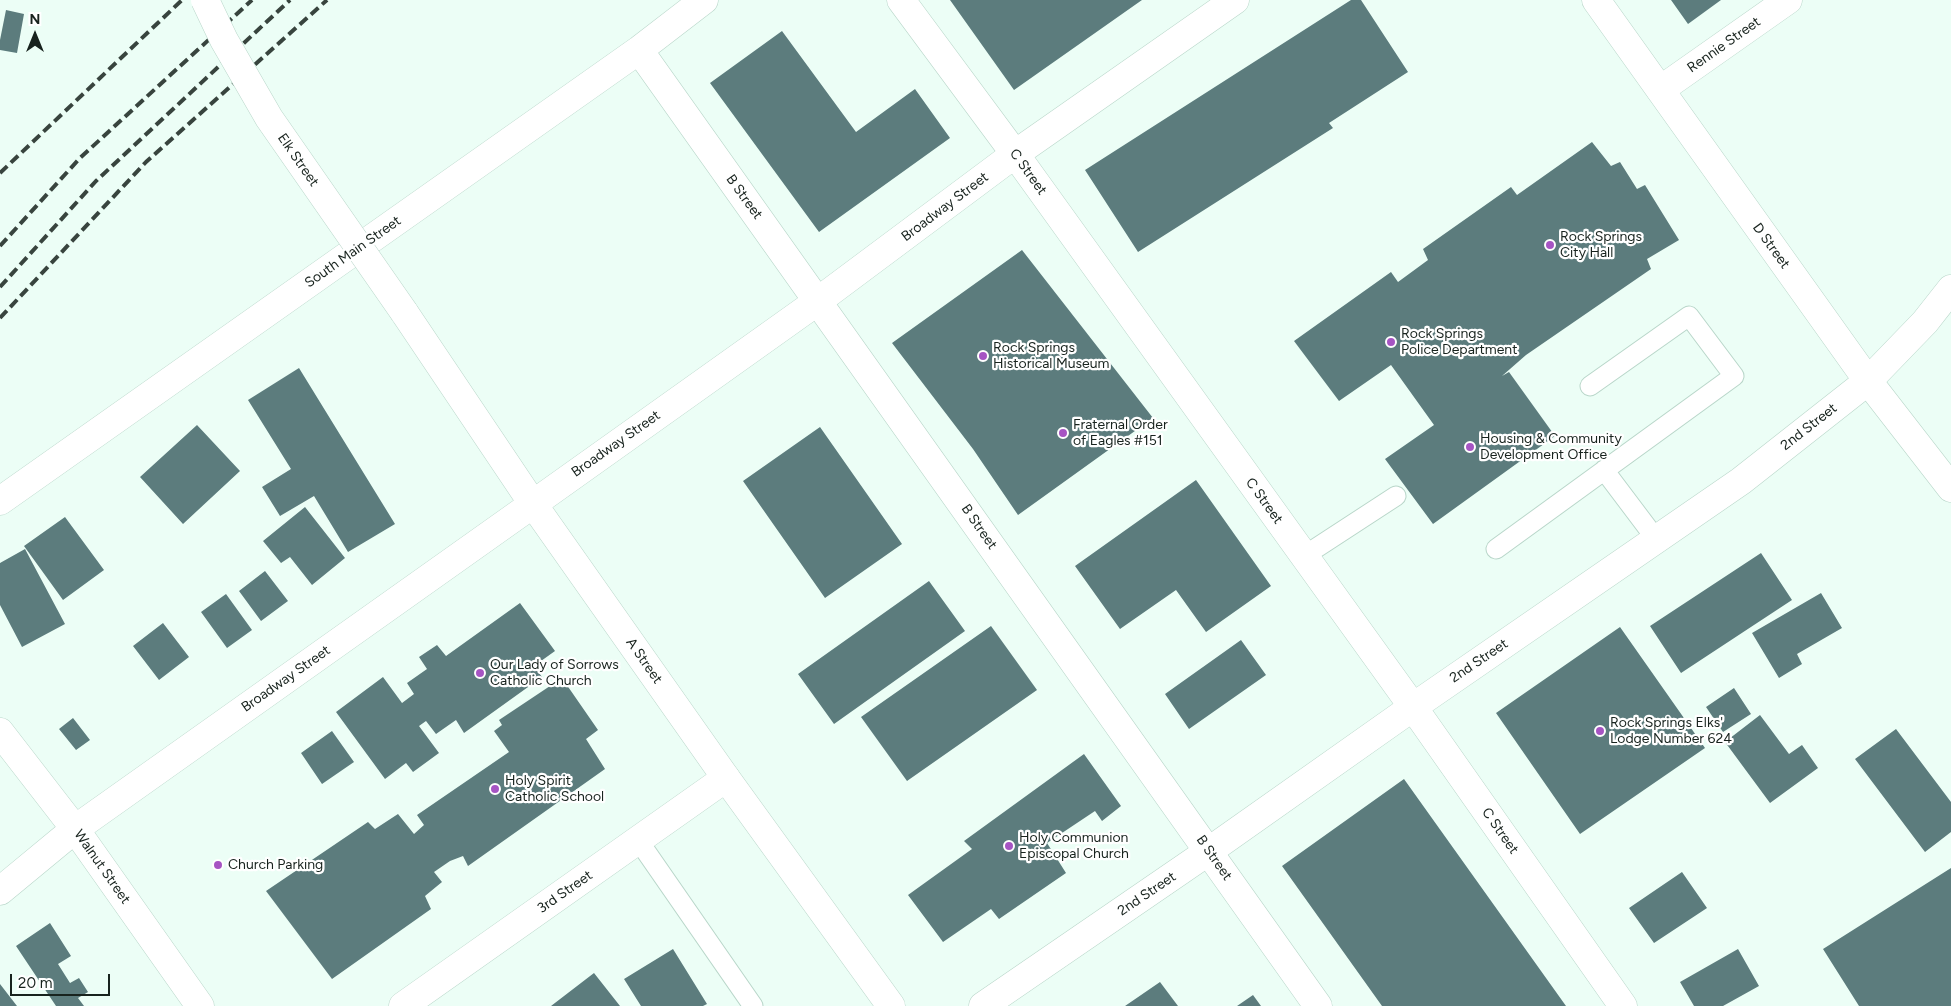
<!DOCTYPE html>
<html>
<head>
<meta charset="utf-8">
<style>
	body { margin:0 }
	#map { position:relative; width:1951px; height:1006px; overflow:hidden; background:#ecfef6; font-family:Figtree,sans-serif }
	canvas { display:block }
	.north { position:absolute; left:10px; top:10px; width:50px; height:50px; -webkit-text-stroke:4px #fff; paint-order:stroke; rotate:0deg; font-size:14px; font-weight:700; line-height:20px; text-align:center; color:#18231e }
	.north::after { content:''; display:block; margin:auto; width:18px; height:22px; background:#18231e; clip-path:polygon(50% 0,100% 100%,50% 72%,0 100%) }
	.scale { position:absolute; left:10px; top:974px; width:100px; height:22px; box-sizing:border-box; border:2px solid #18231e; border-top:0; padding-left:6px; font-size:15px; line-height:18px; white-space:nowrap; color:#18231e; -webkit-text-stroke:4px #fff; paint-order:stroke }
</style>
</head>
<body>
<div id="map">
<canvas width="1951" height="1006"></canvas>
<div class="north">N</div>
<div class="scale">20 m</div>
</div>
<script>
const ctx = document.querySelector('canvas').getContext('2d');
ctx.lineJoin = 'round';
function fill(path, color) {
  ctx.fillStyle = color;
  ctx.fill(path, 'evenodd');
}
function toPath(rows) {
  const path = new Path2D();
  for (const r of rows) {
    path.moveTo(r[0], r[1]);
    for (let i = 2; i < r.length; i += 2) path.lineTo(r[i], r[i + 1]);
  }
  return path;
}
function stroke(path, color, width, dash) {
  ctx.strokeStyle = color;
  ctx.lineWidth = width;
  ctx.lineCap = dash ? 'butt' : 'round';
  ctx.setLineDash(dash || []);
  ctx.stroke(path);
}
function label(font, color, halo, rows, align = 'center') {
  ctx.font = font + ' Figtree,sans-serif';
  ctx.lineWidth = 4.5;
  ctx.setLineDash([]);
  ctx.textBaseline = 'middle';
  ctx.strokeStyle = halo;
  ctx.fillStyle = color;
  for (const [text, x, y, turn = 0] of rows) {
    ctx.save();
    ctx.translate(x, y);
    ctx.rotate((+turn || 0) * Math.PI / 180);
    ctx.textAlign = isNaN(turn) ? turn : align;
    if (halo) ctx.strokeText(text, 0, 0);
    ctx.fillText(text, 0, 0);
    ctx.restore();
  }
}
const building = toPath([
	[950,0,1142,0,1014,90],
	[1351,0,1361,0,1408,72,1329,123,1333,128,1138,252,1085,170],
	[1671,0,1721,0,1688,24],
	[6,10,24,14,17,53,0,50,0,40],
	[782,31,856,132,915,89,950,138,819,232,710,83],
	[1592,142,1611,166,1620,162,1637,189,1645,185,1679,240,1647,259,1651,269,1526,355,1502,376,1509,372,1555,436,1433,524,1385,459,1434,425,1391,365,1339,401,1294,341,1391,272,1398,282,1428,260,1423,249,1511,187,1517,195],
	[1022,250,1153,418,1018,515,973,449,892,343],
	[299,368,395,524,348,552,314,496,280,516,262,487,291,469,248,400],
	[197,425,240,471,183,524,140,477],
	[820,427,902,544,825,598,743,481],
	[1196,480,1271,586,1206,632,1176,590,1120,629,1075,566],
	[305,507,345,558,312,585,290,557,281,563,263,541],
	[65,517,104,570,63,600,24,546],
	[25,549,65,624,22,647,0,605,0,563],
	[1761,553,1792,600,1681,673,1650,626],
	[265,571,288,601,261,621,239,591],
	[929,581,965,631,834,724,798,674],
	[1821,593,1842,628,1797,654,1802,664,1779,678,1752,633],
	[226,594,252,630,227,648,201,612],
	[520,603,555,651,534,666,542,677,464,733,456,720,436,734,426,721,419,726,439,753,413,772,406,763,385,779,336,712,383,677,402,703,414,694,407,683,427,669,419,657,437,645,446,656],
	[163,623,189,657,159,680,133,646],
	[991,626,1037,690,907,781,861,717],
	[1620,627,1705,748,1580,834,1496,713],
	[1241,640,1266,675,1189,729,1165,694],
	[562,678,598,730,586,739,605,769,468,866,463,856,450,861,434,872,442,882,425,896,431,909,332,979,266,891,368,822,375,829,398,814,414,834,424,825,417,815,509,752,494,731,502,725,499,720],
	[1734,688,1751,714,1723,732,1706,707],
	[1760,715,1789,754,1802,745,1818,768,1770,803,1725,742],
	[73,718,90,740,76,750,59,729],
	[1896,729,1951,802,1951,832,1925,852,1855,759],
	[332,731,354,762,322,784,301,753],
	[1084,754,1121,806,1102,821,1095,811,1047,843,1066,873,999,919,991,909,943,942,908,895,972,849,964,841],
	[1404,779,1566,1006,1382,1006,1282,866],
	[1951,868,1951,1006,1859,1006,1823,949],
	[1682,872,1707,908,1654,943,1629,908],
	[50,923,71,956,58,964,70,983,79,978,88,992,78,998,84,1006,56,1006,16,946],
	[673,949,707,1004,703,1006,641,1006,624,979],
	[1738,949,1759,986,1723,1006,1694,1006,1680,982],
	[594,973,620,1006,551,1006],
	[1160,982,1178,1006,1125,1006],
	[0,984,17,1006,0,1006],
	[1253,995,1261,1006,1237,1006]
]);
const service = toPath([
	[1604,470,1656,539],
	[1496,549,1734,376,1689,316,1590,386],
	[1304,556,1396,496],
	[638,840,753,1006]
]);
const minor = toPath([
	[901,0,1015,154],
	[1596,0,1868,381,1951,488],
	[639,50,1318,1006],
	[1660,90,1788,0],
	[0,501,639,50,704,0],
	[0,732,75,829,200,1006],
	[0,891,75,829,533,504],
	[403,1006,726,778]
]);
const tertiary = toPath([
	[1015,154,1413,707,1623,1006],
	[533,504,818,301,1015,154,1235,0],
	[983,1006,1209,851,1413,707,1741,481,1868,381,1925,322,1951,289]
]);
const secondary = toPath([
	[404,312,533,504,726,778,891,1006]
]);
const rail = toPath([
	[0,173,182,0],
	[0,246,80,158,252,0],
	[0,287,96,181,290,0],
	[0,318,146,162,327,0]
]);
const secondaryBridge = toPath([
	[205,0,224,40,269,118,404,312]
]);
const markers = [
	[1550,245,5,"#a654c3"],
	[1391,342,5,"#a654c3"],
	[983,356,5,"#a654c3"],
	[1063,433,5,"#a654c3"],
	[1470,447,5,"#a654c3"],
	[480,673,5,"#a654c3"],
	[1600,731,5,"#a654c3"],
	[495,789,5,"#a654c3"],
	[1009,846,5,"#a654c3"],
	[218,865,5,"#a654c3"]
];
const streetNames = [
	["Rennie Street",1724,45,-35],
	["Elk Street",298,160,55],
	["C Street",1028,172,54],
	["B Street",744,197,54],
	["Broadway Street",945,207,-37],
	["D Street",1771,246,54],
	["South Main Street",353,252,-35],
	["2nd Street",1809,427,-38],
	["Broadway Street",616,444,-35],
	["C Street",1264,501,54],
	["B Street",979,527,55],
	["A Street",644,661,55],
	["2nd Street",1479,661,-34],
	["Broadway Street",286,679,-35],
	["C Street",1500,831,55],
	["B Street",1214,858,55],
	["Walnut Street",102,867,55],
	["3rd Street",565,892,-35],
	["2nd Street",1147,894,-34]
];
const poiNames = [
	["Rock Springs",1560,237],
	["City Hall",1560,253],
	["Rock Springs",1401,334],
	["Police Department",1401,350],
	["Rock Springs",993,348],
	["Historical Museum",993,364],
	["Fraternal Order",1073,425],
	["of Eagles #151",1073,441],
	["Housing & Community",1480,439],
	["Development Office",1480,455],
	["Our Lady of Sorrows",490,665],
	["Catholic Church",490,681],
	["Rock Springs Elks'",1610,723],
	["Lodge Number 624",1610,739],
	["Holy Spirit",505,781],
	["Catholic School",505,797],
	["Holy Communion",1019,838],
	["Episcopal Church",1019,854],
	["Church Parking",228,865]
];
fill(building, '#5c7c7d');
stroke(service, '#b8d6c9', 21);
stroke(minor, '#b8d6c9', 29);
stroke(tertiary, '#b8d6c9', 29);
stroke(secondary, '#b8d6c9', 29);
stroke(service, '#fff', 19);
stroke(minor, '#fff', 28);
stroke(tertiary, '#fff', 28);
stroke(secondary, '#fff', 28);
stroke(rail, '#38443e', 4, [10, 5]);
stroke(secondaryBridge, '#b8d6c9', 29, []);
stroke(secondaryBridge, '#fff', 28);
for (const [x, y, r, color] of markers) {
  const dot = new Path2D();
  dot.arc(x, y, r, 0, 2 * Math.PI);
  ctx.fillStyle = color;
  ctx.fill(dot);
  stroke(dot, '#fff', 2);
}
label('14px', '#18231e', '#fff', streetNames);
label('14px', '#18231e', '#fff', poiNames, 'left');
</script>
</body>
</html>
